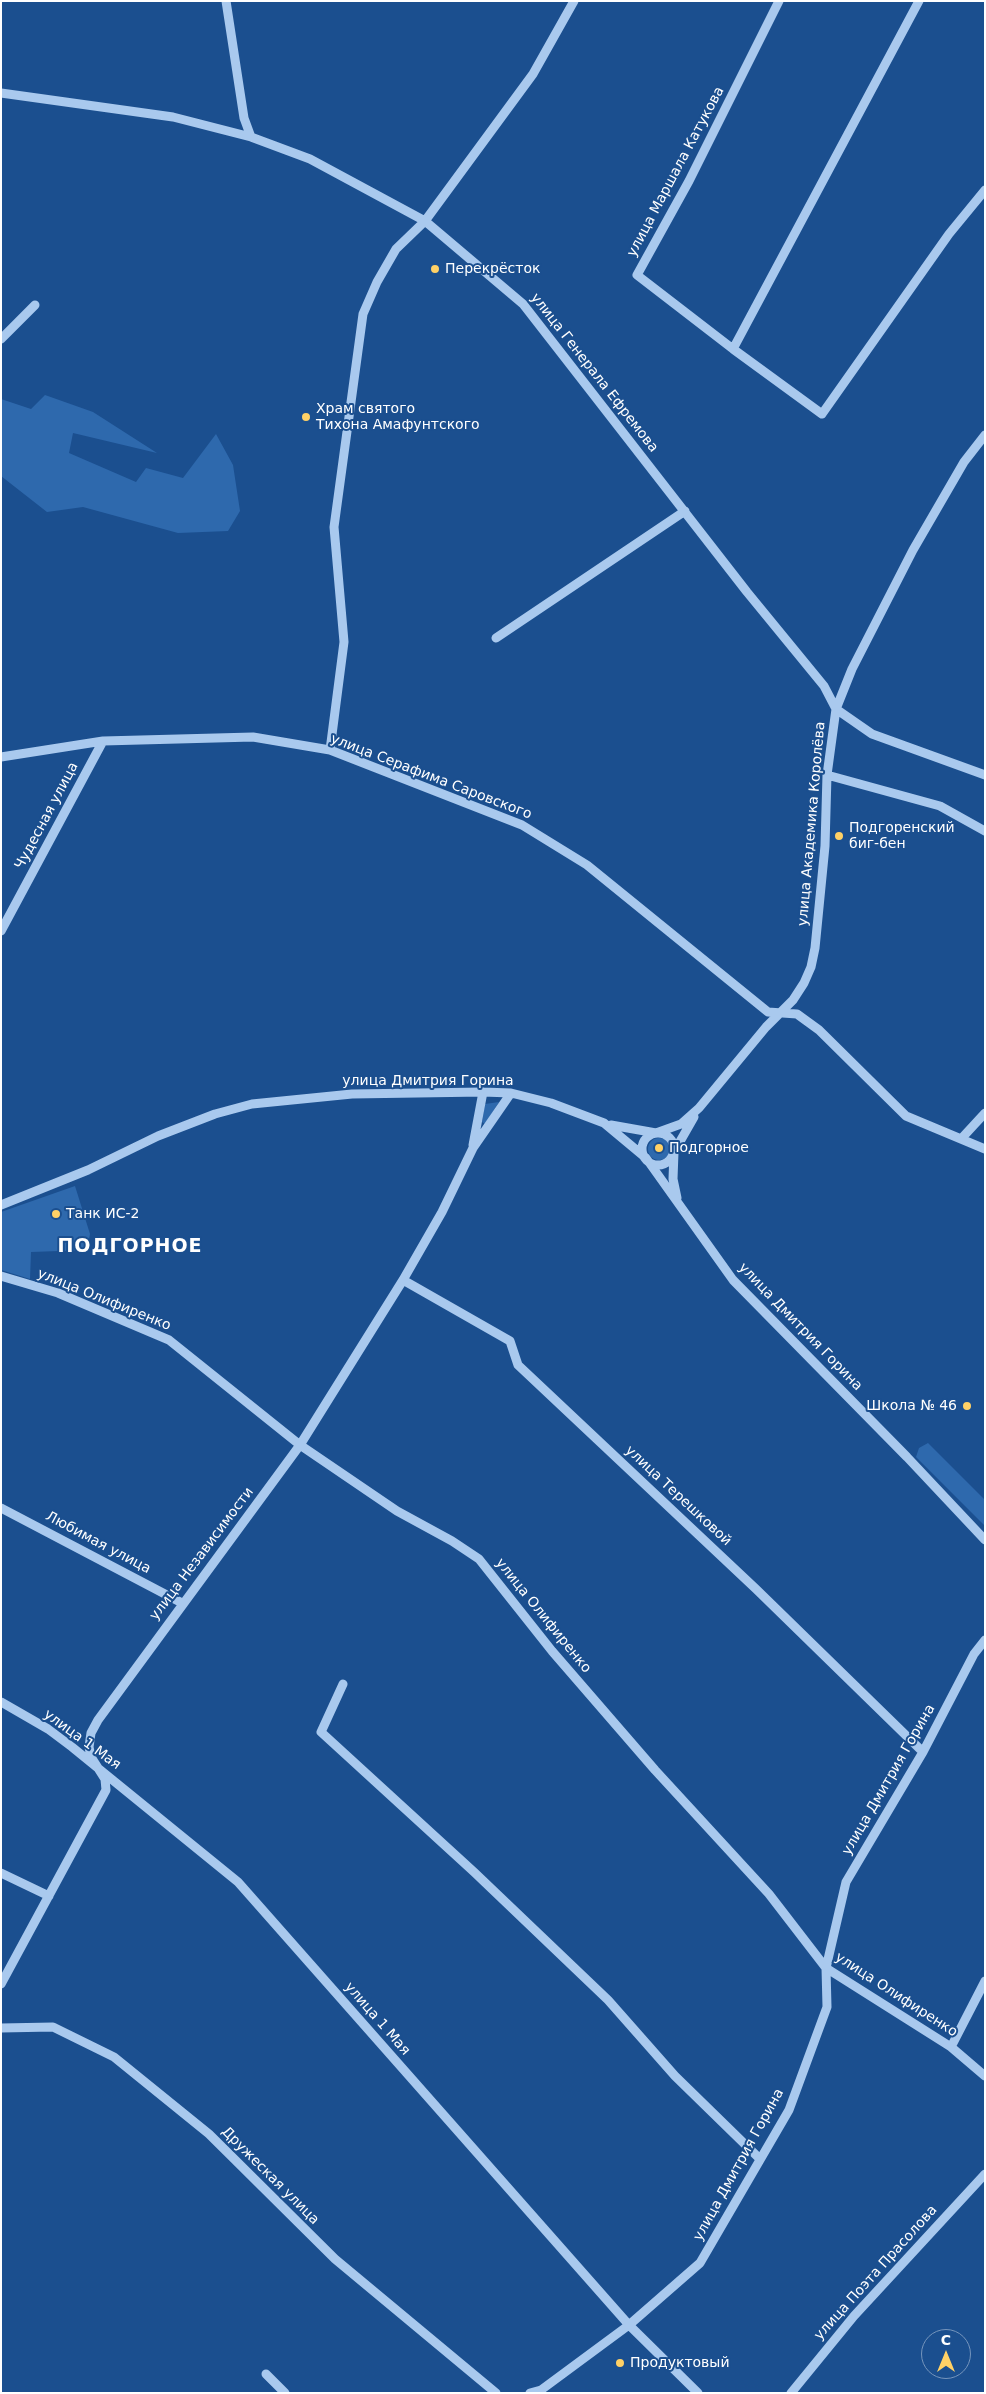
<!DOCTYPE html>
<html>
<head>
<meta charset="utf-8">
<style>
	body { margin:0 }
	#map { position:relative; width:986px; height:2394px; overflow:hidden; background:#1b4f8f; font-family:"DejaVu Sans",sans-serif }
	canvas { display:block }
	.frame { position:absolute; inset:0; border:2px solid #fff; pointer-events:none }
	.north { position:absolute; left:921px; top:2329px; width:50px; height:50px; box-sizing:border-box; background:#1b4f8f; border:1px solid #7695bc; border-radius:50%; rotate:0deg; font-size:14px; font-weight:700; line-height:20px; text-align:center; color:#fff }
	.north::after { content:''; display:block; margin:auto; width:18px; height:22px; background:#ffd166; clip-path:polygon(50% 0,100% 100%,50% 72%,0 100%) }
</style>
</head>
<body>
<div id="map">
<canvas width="986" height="2394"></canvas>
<div class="frame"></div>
<div class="north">С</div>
</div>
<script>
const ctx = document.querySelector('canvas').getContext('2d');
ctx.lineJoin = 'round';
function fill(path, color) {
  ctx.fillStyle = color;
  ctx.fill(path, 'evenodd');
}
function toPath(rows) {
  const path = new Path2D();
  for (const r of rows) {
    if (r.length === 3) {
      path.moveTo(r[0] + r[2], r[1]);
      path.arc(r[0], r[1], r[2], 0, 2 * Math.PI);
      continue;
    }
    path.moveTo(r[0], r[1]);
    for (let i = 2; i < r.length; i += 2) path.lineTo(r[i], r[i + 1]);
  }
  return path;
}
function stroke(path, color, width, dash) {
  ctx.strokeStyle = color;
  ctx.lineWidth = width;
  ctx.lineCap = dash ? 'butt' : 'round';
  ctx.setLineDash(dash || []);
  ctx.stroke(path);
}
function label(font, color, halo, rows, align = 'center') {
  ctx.font = font + ' "DejaVu Sans",sans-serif';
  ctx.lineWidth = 4;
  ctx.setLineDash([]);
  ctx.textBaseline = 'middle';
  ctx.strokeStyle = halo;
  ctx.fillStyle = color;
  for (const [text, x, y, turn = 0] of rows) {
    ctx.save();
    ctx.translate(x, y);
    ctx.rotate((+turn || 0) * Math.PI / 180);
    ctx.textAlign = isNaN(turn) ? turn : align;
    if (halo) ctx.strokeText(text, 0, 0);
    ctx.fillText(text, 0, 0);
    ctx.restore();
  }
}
const green = toPath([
	[45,395,93,412,157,453,73,433,69,453,136,482,146,468,183,478,216,434,233,465,240,511,228,531,178,533,83,507,47,512,1,476,1,399,31,409],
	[499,1102,485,1124,482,1122,485,1104],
	[659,1149,11],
	[75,1186,90,1234,87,1250,31,1252,30,1279,1,1270,1,1212],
	[928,1443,985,1500,985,1526,916,1457,919,1448]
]);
const minor = toPath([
	[226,1,244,118,251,137],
	[779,1,689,181,637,275,733,349,822,414,949,234,985,190],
	[1,93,173,117,251,137,310,159,425,221,523,304,747,592,824,686,836,709,872,734,985,775],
	[1,339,35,305],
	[733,349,919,1],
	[496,638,685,511],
	[330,750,344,642,334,527,363,314,377,282,396,249,425,221,533,74,574,1],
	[1,757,103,741,253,737,330,750,522,825,587,865,768,1012,797,1014,819,1030,906,1116,985,1149],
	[827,775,940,806,985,831],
	[1,931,103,741],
	[611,1125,656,1133,681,1124,699,1108,766,1027,793,1000,804,983,811,967,815,948,825,846,827,775,836,709,852,669,913,550,964,462,985,435],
	[658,1149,16],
	[961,1139,985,1113],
	[473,1145,483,1092],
	[677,1198,673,1179,674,1152,694,1117],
	[1,1205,88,1170,158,1136,215,1114,252,1104,352,1094,483,1092,511,1093,551,1103,604,1123,646,1158,733,1280,907,1457,985,1540],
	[1,1276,58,1293,169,1340,300,1445,397,1511,452,1541,479,1559,552,1651,655,1770,769,1894,826,1968,951,2047,985,2076],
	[403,1280,510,1341,518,1365,756,1589,923,1752],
	[1,1508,182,1603],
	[343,1684,321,1732,474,1872,608,2000,675,2076,760,2159],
	[1,1702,48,1729,72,1747,238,1882,629,2325,698,2393],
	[1,1873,49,1896],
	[1,1984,106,1790,105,1779,91,1757,89,1747,91,1733,98,1720,300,1445,403,1280,442,1212,473,1148,511,1093],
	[1,2028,53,2027,114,2057,209,2134,335,2259,496,2393],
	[951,2047,985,1981],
	[266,2374,285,2393],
	[530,2393,541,2390,629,2325,700,2263,789,2110,827,2007,826,1968,846,1882,923,1752,974,1654,985,1640],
	[791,2393,854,2316,985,2174]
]);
const markers = [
	[435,269,5,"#ffd166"],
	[306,417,5,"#ffd166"],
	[839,836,5,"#ffd166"],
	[659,1148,5,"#ffd166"],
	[56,1214,5,"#ffd166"],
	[967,1406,5,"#ffd166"],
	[620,2363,5,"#ffd166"]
];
const streetNames = [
	["улица Маршала Катукова",676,172,-62],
	["улица Генерала Ефремова",594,373,52],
	["улица Серафима Саровского",431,777,21],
	["Чудесная улица",47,816,-62],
	["улица Академика Королёва",812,824,-85],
	["улица Дмитрия Горина",428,1081],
	["улица Олифиренко",104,1300,22],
	["улица Дмитрия Горина",800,1327,46],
	["улица Терешковой",678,1496,43],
	["Любимая улица",98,1543,28],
	["улица Независимости",202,1554,-53],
	["улица Олифиренко",543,1616,51],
	["улица 1 Мая",82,1740,36],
	["улица Дмитрия Горина",889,1780,-60],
	["улица Олифиренко",896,1995,33],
	["улица 1 Мая",377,2019,49],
	["улица Дмитрия Горина",739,2165,-61],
	["Дружеская улица",270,2176,45],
	["улица Поэта Прасолова",876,2273,-48]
];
const poiNames = [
	["Перекрёсток",445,269],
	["Храм святого",316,409],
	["Тихона Амафунтского",316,425],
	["Подгоренский",849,828],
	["биг-бен",849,844],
	["Подгорное",669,1148],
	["Танк ИС-2",66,1214],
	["Школа № 46",957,1406,"right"],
	["Продуктовый",630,2363]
];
const districtNames = [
	["ПОДГОРНОЕ",130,1247]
];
fill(green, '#2e69ad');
stroke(minor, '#a9c9ee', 9);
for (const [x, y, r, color] of markers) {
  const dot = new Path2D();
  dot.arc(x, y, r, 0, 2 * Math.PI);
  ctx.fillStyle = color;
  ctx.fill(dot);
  stroke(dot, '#1b4f8f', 2);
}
label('14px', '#fff', '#1b4f8f', streetNames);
label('14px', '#fff', '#1b4f8f', poiNames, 'left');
ctx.letterSpacing = '1px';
label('bold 19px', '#fff', '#1b4f8f', districtNames);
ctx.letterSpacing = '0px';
</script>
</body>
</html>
